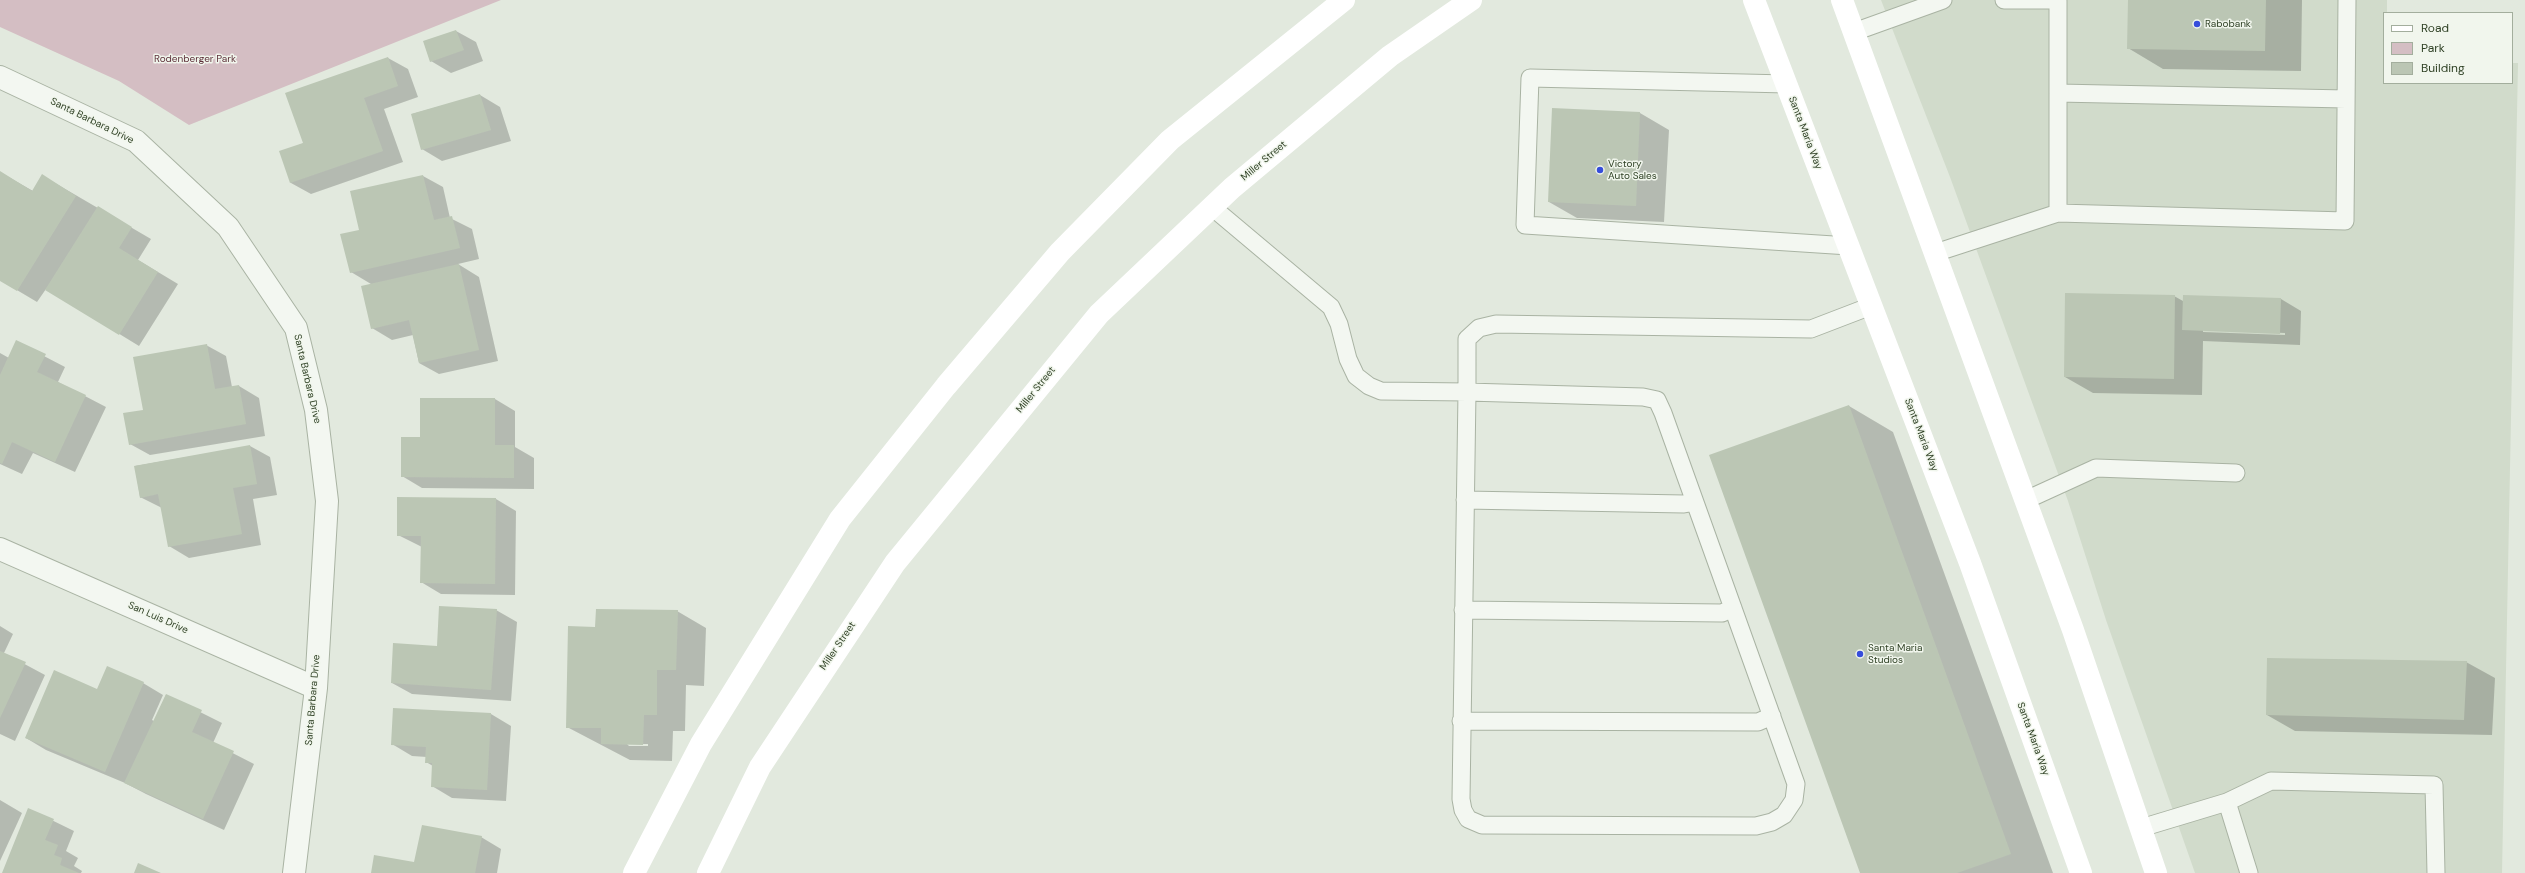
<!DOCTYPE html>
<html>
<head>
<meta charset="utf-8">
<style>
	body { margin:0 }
	#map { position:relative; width:2525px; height:873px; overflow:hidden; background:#e2e9de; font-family:"DM Sans",sans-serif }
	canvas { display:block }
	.legend { position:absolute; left:2383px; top:12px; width:130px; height:72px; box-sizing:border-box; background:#f1f6ed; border:1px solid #a3ae9d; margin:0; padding:5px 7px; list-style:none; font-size:12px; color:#2f4125 }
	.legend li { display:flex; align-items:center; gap:8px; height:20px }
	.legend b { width:20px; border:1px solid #a3ae9d }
</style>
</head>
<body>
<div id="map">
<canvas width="2525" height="873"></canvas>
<ul class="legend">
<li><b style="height:5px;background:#fff"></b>Road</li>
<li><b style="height:11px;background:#d4bec3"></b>Park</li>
<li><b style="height:11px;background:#bbc6b4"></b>Building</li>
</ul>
</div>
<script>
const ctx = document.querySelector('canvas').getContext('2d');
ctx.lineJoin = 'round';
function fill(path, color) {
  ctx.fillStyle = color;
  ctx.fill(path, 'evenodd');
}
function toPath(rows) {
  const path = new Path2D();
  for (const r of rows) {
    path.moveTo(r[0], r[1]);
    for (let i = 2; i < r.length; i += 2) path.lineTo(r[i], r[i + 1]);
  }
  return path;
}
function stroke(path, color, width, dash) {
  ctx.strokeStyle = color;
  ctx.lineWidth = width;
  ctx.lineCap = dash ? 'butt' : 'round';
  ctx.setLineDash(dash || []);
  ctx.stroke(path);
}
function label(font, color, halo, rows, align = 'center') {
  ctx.font = font + ' "DM Sans",sans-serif';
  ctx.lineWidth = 3;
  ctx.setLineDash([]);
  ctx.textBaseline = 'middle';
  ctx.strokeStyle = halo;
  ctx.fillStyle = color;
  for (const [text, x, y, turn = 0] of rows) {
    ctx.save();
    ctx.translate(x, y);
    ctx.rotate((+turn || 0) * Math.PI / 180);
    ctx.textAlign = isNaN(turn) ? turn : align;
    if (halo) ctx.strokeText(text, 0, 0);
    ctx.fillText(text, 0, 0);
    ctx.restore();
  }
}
const built = toPath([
	[1881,0,2387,0,2387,13,2384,13,2384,83,2512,83,2512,63,2518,63,2502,873,2195,873,2106,620,2068,501,1950,177]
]);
const green = toPath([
	[0,0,501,0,189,125,119,81,0,27]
]);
const shadow = toPath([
	[2129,0,2302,0,2301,71,2163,69,2128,48],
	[456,31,476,42,483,61,451,73,431,61],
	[388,58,408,69,418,97,384,109,403,162,311,194,291,183,281,152,304,143],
	[480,95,500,107,511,141,442,161,422,149,412,114],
	[1553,109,1640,113,1669,130,1664,222,1577,218,1549,202],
	[0,172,33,191,43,176,151,239,138,260,178,284,139,346,46,289,37,302,0,280],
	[423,176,443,187,450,218,472,229,479,259,458,264,479,277,498,361,439,374,419,363,413,335,392,340,372,328,371,284,351,272,360,230],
	[2174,296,2183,301,2184,296,2281,299,2301,311,2300,345,2203,341,2202,395,2093,393,2065,377],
	[2203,330,2285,333,2285,335,2203,332],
	[17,342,65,367,58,382,106,407,75,472,33,453,22,474,0,464,0,353,9,358],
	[206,345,226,356,232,387,239,386,259,398,265,436,150,455,130,444,144,410],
	[421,399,495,399,515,411,515,447,534,458,534,489,422,488,402,476,421,438],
	[1849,406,1893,432,2053,873,1861,873],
	[250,446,270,457,277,495,253,499,261,545,189,558,169,546,162,508,140,497,135,466],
	[496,499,516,511,515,595,441,594,421,582,422,547,398,535],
	[496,610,517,622,511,701,412,694,392,683,438,647],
	[677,611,706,628,704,686,686,685,685,731,673,731,672,761,630,760,567,727,596,628],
	[627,744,648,744,648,746,629,746],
	[0,626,13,634,4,653,45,675,15,741,0,734],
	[2466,662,2495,678,2492,735,2295,731,2267,715],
	[143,683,163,695,152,720,154,721,166,695,222,723,213,743,254,764,224,830,146,794,125,783,46,750,26,738,98,690],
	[491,714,511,726,506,801,452,798,432,786,433,766,426,762,427,757,412,756,392,744],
	[0,800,22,813,0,861],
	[29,809,74,831,66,851,78,858,74,866,82,871,81,873,3,873],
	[481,837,501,849,497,873,372,873,415,863]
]);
const building = toPath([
	[2128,0,2266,0,2265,51,2127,49],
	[456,30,464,50,430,62,423,41],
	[388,57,398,86,364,98,383,151,290,183,279,151,303,143,285,93],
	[480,94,491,130,421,150,411,114],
	[1552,108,1640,112,1636,206,1548,202],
	[0,171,32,191,42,174,76,196,17,291,0,281],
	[423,175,434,220,452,216,460,248,350,273,340,234,359,230,350,191],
	[98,206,132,227,119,248,158,272,119,335,45,290],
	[459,264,479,350,419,363,409,320,371,329,361,286],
	[2065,293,2175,295,2174,379,2064,377],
	[2183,295,2281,298,2280,334,2182,330],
	[16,340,46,354,37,372,86,395,55,462,12,442,2,464,0,463,0,375],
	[207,344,215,389,239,385,246,424,129,445,123,413,143,410,133,357],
	[420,398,495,398,495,445,514,445,514,478,401,477,401,437,420,437],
	[1849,405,2011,854,1957,873,1860,873,1709,455],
	[250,445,257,484,233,488,242,534,168,547,158,494,140,498,134,466],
	[397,497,496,498,495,584,420,583,421,536,397,536],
	[439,606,497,609,491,690,391,683,393,643,437,646],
	[596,609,678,610,676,670,657,670,657,715,644,715,643,745,601,744,601,728,566,728,568,626,595,627],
	[0,651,26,662,0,718],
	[2267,658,2467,661,2464,720,2266,715],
	[107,666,144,682,105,772,25,738,54,670,97,689],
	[166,694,202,710,192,732,234,751,203,819,124,783],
	[393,708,491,713,487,790,431,787,432,763,425,763,426,747,391,745],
	[28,808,54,819,45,840,58,845,54,855,62,858,60,865,79,873,2,873],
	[422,825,482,836,475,873,371,873,374,855,414,862],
	[138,863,161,873,134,873]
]);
const lane = toPath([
	[2004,0,2058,0],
	[1854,32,1943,0],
	[1787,84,1530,78,1525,225,1849,246],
	[2058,93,2346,99],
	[1212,207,1331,307,1339,324,1348,359,1356,376,1369,386,1381,391,1467,392,1643,397,1657,400,1663,413,1796,784,1794,800,1784,815,1772,822,1756,826,1482,825,1468,819,1463,810,1461,799,1467,392,1467,339,1479,328,1496,324,1811,329,1871,306],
	[2058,213,2345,221,2347,0],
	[1935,253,2058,213,2058,1],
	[1465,500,1684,504,1695,502],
	[2026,500,2096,468,2236,473],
	[1463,610,1722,613,1733,608],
	[1461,721,1758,722,1772,716],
	[2227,802,2271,781,2434,785,2436,873],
	[2141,828,2227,802,2249,873]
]);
const street = toPath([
	[0,77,136,141,228,227,296,328,316,410,327,501,316,688,294,873],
	[0,549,316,688]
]);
const secondary = toPath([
	[1754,0,1970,563,2081,873],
	[1842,0,2073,630,2156,873],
	[634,873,701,744,840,519,946,386,1060,252,1170,140,1344,0],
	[708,873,760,767,895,563,1099,314,1232,188,1390,56,1471,0]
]);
const markers = [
	[2197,24,4,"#364ddb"],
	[1600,170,4,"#364ddb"],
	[1860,654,4,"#364ddb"]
];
const poiNames = [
	["Rabobank",2205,24],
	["Victory",1608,164],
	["Auto Sales",1608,176],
	["Santa Maria",1868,648],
	["Studios",1868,660]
];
const parkNames = [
	["Rodenberger Park",195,59]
];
const streetNames = [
	["Santa Barbara Drive",92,121,26],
	["Santa Maria Way",1805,133,69],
	["Miller Street",1264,161,-40],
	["Santa Barbara Drive",307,379,77],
	["Miller Street",1036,390,-51],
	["Santa Maria Way",1921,435,69],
	["San Luis Drive",158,618,24],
	["Miller Street",838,646,-56],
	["Santa Barbara Drive",313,700,-85],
	["Santa Maria Way",2033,739,70]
];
fill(built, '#d1dbcb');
fill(green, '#d4bec3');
fill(shadow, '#0003');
fill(building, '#bbc6b4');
stroke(lane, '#a9b3a3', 19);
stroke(street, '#a9b3a3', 24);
stroke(lane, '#f3f7f1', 17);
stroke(street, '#f3f7f1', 22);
stroke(secondary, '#fff', 22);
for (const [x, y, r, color] of markers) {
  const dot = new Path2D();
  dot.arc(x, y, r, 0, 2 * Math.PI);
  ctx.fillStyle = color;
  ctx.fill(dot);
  stroke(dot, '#f1f6ed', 1.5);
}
label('10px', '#2f4125', '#f1f6ed', poiNames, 'left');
label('10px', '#5e313a', '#f1f6ed', parkNames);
label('10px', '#2f4125', '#f1f6ed', streetNames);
</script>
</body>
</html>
